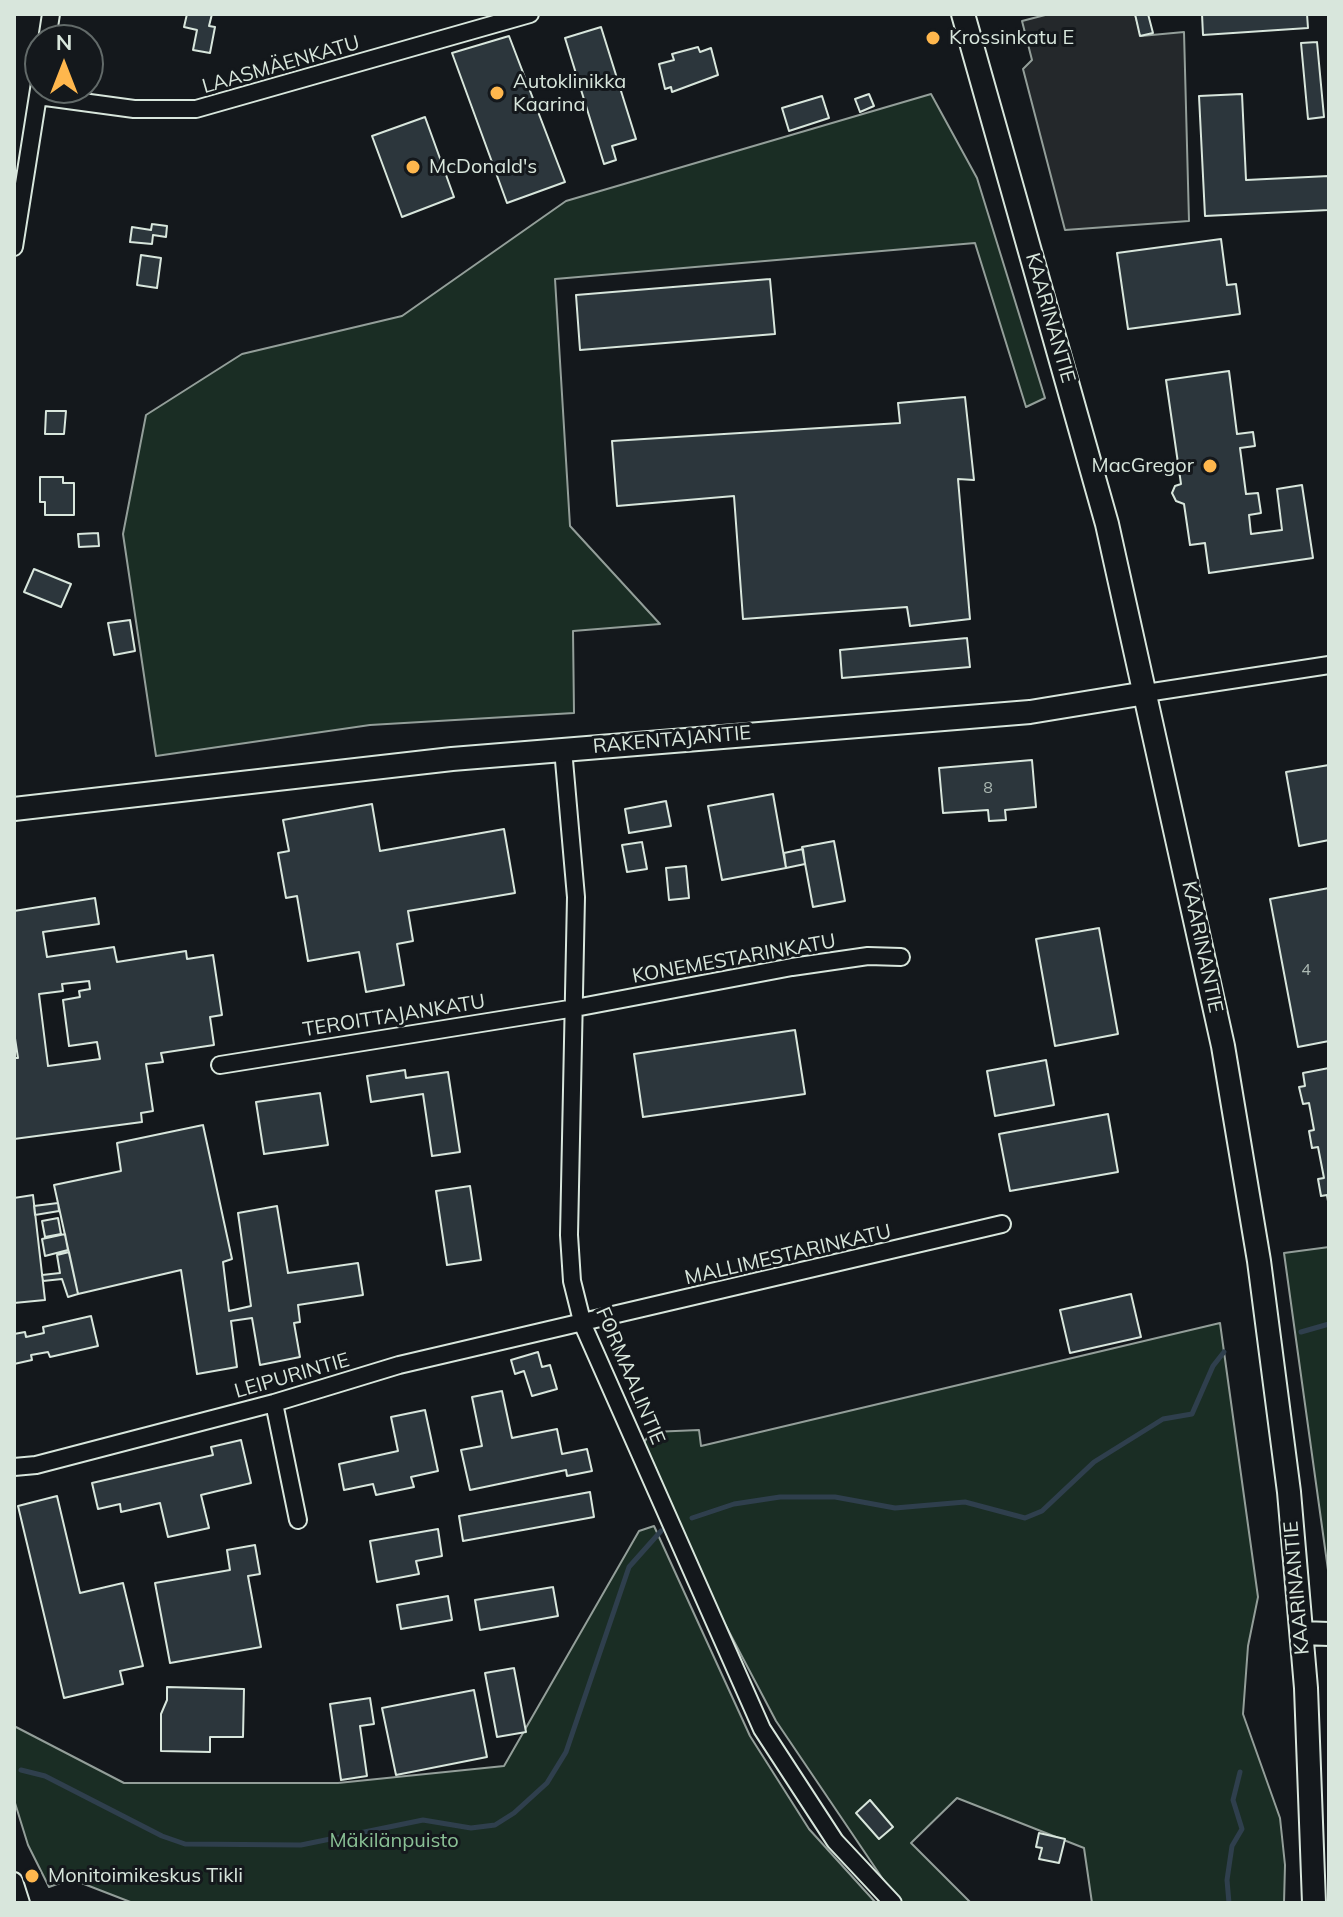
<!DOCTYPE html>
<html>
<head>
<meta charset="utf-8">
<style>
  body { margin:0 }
  #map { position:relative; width:1343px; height:1917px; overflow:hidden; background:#14181c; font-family:Mulish,sans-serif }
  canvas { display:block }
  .frame { position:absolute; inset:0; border:16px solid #d8e6dc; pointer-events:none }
  .north { position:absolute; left:24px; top:24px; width:80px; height:80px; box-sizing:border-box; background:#14181c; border:2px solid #626a69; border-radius:50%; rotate:0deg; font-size:22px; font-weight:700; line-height:32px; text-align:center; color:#d8e6dc }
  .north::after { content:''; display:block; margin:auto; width:28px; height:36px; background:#ffb74d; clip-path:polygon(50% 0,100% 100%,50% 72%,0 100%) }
</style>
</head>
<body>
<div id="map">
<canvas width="1343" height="1917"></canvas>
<div class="frame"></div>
<div class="north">N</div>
</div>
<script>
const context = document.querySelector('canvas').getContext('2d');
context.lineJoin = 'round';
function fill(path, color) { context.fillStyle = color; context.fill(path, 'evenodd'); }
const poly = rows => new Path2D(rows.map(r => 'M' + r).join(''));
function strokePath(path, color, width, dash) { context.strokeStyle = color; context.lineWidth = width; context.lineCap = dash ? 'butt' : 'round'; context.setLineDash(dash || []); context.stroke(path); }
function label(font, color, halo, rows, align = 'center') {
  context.font = font + ' Mulish,sans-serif'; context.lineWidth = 6; context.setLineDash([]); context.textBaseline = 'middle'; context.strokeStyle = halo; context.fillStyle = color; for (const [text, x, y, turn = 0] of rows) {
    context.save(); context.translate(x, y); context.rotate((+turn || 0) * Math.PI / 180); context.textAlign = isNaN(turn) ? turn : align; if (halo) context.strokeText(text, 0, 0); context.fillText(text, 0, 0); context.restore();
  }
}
const green = poly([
  [931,94,977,178,1045,398,1026,407,975,243,555,279,570,526,660,624,573,631,574,713,370,725,156,756,123,534,146,415,242,354,402,316,566,201,931,94],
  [1329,1247,1329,1577,1284,1253,1329,1247],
  [1220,1323,1258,1597,1248,1646,1243,1714,1280,1818,1285,1865,1284,1903,1092,1903,1084,1848,957,1798,911,1843,971,1903,899,1903,776,1721,668,1516,639,1448,652,1432,699,1430,701,1446,1220,1323],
  [654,1526,750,1736,809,1829,876,1903,133,1903,71,1879,49,1887,28,1845,15,1803,14,1726,124,1783,338,1783,504,1766,639,1531,654,1526]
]);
fill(green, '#1a2d24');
strokePath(green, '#939e99', 2);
const parking = poly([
  [1049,14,1135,14,1141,36,1184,32,1189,221,1065,230,1023,69,1032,60,1022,21,1049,14]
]);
fill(parking, '#24282b');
strokePath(parking, '#939e99', 2);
strokePath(poly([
  [1301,1332,1329,1324],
  [692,1518,734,1504,780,1497,835,1497,895,1508,965,1502,1025,1518,1042,1511,1094,1462,1163,1419,1192,1414,1213,1366,1224,1352],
  [21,1770,45,1776,162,1836,185,1844,301,1845,423,1820,471,1828,495,1825,514,1813,547,1783,566,1752,629,1567,661,1531],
  [1229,1903,1227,1880,1232,1846,1242,1829,1233,1800,1240,1772]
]), '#2f3f4d', 5);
const building = poly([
  [187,14,212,14,209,26,215,27,210,53,193,50,197,30,184,27,187,14],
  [1135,14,1148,14,1153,33,1140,36,1135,14],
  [1202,14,1307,14,1308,28,1203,35,1202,14],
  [601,27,636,139,612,146,616,160,604,164,565,38,601,27],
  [509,36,565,182,507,203,452,53,509,36],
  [1317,42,1324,117,1308,119,1301,43,1317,42],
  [698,47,700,52,711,48,718,75,672,92,671,87,665,89,659,64,674,60,672,54,698,47],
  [869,94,874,106,860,112,855,99,869,94],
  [1242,94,1246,180,1329,176,1329,210,1205,216,1199,96,1242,94],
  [822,96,829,118,789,131,782,108,822,96],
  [425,117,454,197,402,217,372,136,425,117],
  [152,224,167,226,166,237,153,235,152,244,130,242,132,227,151,230,152,224],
  [1221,239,1227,285,1236,284,1240,314,1128,329,1117,253,1221,239],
  [141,255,161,258,157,288,137,285,141,255],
  [770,279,775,334,580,350,576,295,770,279],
  [1229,371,1237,434,1253,432,1255,446,1240,448,1246,494,1258,493,1261,513,1249,515,1251,534,1282,530,1277,489,1302,485,1313,558,1209,573,1205,543,1190,545,1184,504,1176,501,1172,493,1175,486,1181,484,1166,380,1229,371],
  [965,397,974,480,958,479,970,619,910,626,907,607,743,619,734,496,617,506,612,441,900,423,898,403,965,397],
  [46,411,66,411,64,434,45,434,46,411],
  [40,477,63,477,63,483,74,483,74,515,45,515,45,502,40,502,40,477],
  [98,533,99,546,79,547,78,534,98,533],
  [34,569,71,584,61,607,24,592,34,569],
  [130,620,135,651,114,655,108,623,130,620],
  [967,638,970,667,842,678,840,650,967,638],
  [1032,760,1036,807,1005,810,1006,820,989,821,988,810,943,813,939,768,1032,760],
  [1329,765,1329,840,1299,846,1286,772,1329,765],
  [773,794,786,868,722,880,708,806,773,794],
  [666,801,671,826,629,833,625,809,666,801],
  [372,804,380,851,504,829,515,893,408,911,413,941,397,944,404,985,366,992,359,952,308,961,297,896,286,898,278,853,289,851,283,820,372,804],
  [834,841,845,901,813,907,802,847,834,841],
  [642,842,647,869,627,872,622,845,642,842],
  [803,849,805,864,786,868,784,853,803,849],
  [686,866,689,898,669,900,666,868,686,866],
  [1329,888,1329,1041,1298,1047,1270,899,1329,888],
  [95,898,99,924,43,932,47,957,114,947,117,962,186,951,187,959,213,955,222,1015,210,1017,214,1045,161,1053,163,1062,146,1064,153,1111,141,1113,142,1122,14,1139,14,1058,18,1058,14,1032,14,911,95,898],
  [89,981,90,989,79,991,80,997,63,1000,69,1046,97,1042,100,1059,48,1066,39,994,63,991,62,984,89,981],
  [1099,928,1118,1034,1055,1046,1036,939,1099,928],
  [795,1030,805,1094,643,1117,634,1054,795,1030],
  [1046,1060,1054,1105,995,1116,987,1071,1046,1060],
  [1329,1068,1329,1207,1327,1195,1321,1196,1318,1179,1324,1178,1318,1147,1312,1148,1309,1131,1314,1130,1309,1103,1303,1104,1299,1087,1305,1086,1303,1073,1329,1068],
  [405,1070,406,1078,448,1072,460,1152,432,1156,423,1094,371,1102,367,1076,405,1070],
  [320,1093,328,1145,264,1154,256,1102,320,1093],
  [1108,1114,1118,1172,1010,1191,999,1134,1108,1114],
  [203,1125,232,1259,223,1262,229,1311,251,1306,238,1213,277,1206,288,1273,358,1263,363,1295,298,1305,300,1322,294,1323,300,1357,260,1365,252,1318,231,1321,237,1367,197,1374,181,1270,78,1294,54,1185,121,1171,117,1143,203,1125],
  [470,1186,481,1260,447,1265,436,1191,470,1186],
  [33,1195,45,1300,14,1303,14,1198,33,1195],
  [58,1203,59,1211,35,1215,34,1206,58,1203],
  [58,1218,61,1234,45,1237,42,1221,58,1218],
  [65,1234,68,1250,45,1256,42,1239,65,1234],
  [69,1252,78,1294,68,1297,62,1279,43,1281,42,1275,60,1273,57,1255,69,1252],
  [1131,1294,1141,1337,1070,1353,1060,1310,1131,1294],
  [91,1316,98,1346,50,1357,48,1352,31,1355,32,1360,14,1364,14,1334,25,1332,26,1337,44,1333,43,1327,91,1316],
  [538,1352,542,1367,550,1365,557,1389,532,1396,524,1371,515,1374,511,1360,538,1352],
  [502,1391,512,1438,557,1429,562,1454,587,1449,592,1471,567,1476,566,1470,470,1490,461,1450,482,1446,472,1397,502,1391],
  [425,1410,438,1471,411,1477,414,1487,376,1495,373,1484,344,1490,339,1464,398,1451,391,1417,425,1410],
  [241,1440,251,1483,201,1495,209,1528,168,1537,160,1503,121,1512,120,1504,98,1509,92,1483,213,1455,211,1447,241,1440],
  [590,1492,594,1517,463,1541,459,1516,590,1492],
  [57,1496,80,1593,123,1583,143,1666,120,1671,123,1684,64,1698,18,1506,57,1496],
  [438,1529,442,1556,416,1561,419,1574,377,1582,370,1541,438,1529],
  [255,1545,260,1574,248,1576,261,1647,170,1663,155,1583,230,1570,227,1550,255,1545],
  [553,1587,558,1616,480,1630,475,1600,553,1587],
  [448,1596,452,1620,401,1629,397,1605,448,1596],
  [514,1668,526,1732,497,1737,485,1673,514,1668],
  [167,1687,244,1689,243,1737,210,1737,210,1752,161,1751,161,1714,167,1700,167,1687],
  [474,1690,487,1757,396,1775,382,1708,474,1690],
  [370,1698,374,1724,360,1726,367,1776,341,1780,330,1704,370,1698],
  [870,1800,893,1827,879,1839,856,1813,870,1800],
  [1039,1833,1065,1839,1059,1863,1039,1859,1042,1848,1036,1847,1039,1833]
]);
fill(building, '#2c363c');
strokePath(building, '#d8e6dc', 2);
const street = poly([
  [47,40,51,14],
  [38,96,134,109,196,109,530,14],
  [14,247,40,83],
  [1146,693,1329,665],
  [563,749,576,897,569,1235,572,1281,583,1325,762,1729,835,1841,893,1903],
  [220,1065,575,1008,792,967,868,956,901,957],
  [274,1403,298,1520],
  [14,1467,36,1465,274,1403,399,1365,1002,1224],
  [14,1881,21,1903]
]);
const secondary = poly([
  [963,14,1107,524,1223,1046,1259,1261,1289,1492,1306,1688,1314,1903],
  [14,809,452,759,1030,712,1146,693],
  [1302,1633,1329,1634]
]);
strokePath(street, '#d8e6dc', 20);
strokePath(secondary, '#d8e6dc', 26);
strokePath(street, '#14181c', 16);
strokePath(secondary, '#14181c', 22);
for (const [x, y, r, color] of [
  [933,38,8,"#ffb74d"],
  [497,93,8,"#ffb74d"],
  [413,167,8,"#ffb74d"],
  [1210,466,8,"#ffb74d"],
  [32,1876,8,"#ffb74d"]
]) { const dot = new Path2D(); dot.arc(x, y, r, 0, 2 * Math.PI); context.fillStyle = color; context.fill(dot); strokePath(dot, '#14181c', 3); }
label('16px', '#adbab4', null, [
  ["8",988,788],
  ["4",1306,970]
]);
label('20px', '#d8e6dc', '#14181c', [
  ["Krossinkatu E",949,38],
  ["Autoklinikka",513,82],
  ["Kaarina",513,105],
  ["McDonald's",429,167],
  ["MacGregor",1194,466,"right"],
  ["Monitoimikeskus Tikli",48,1876]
], 'left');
label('20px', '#d8e6dc', '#14181c', [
  ["LAASMÄENKATU",281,65,-16],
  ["KAARINANTIE",1050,318,74],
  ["RAKENTAJANTIE",672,740,-5],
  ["KAARINANTIE",1202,947,78],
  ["KONEMESTARINKATU",734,959,-10],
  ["TEROITTAJANKATU",394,1016,-9],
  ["MALLIMESTARINKATU",788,1255,-13],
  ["LEIPURINTIE",292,1376,-16],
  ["FORMAALINTIE",630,1376,67],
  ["KAARINANTIE",1297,1588,-95]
]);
label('20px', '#8ac095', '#14181c', [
  ["Mäkilänpuisto",394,1841]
]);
</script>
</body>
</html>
